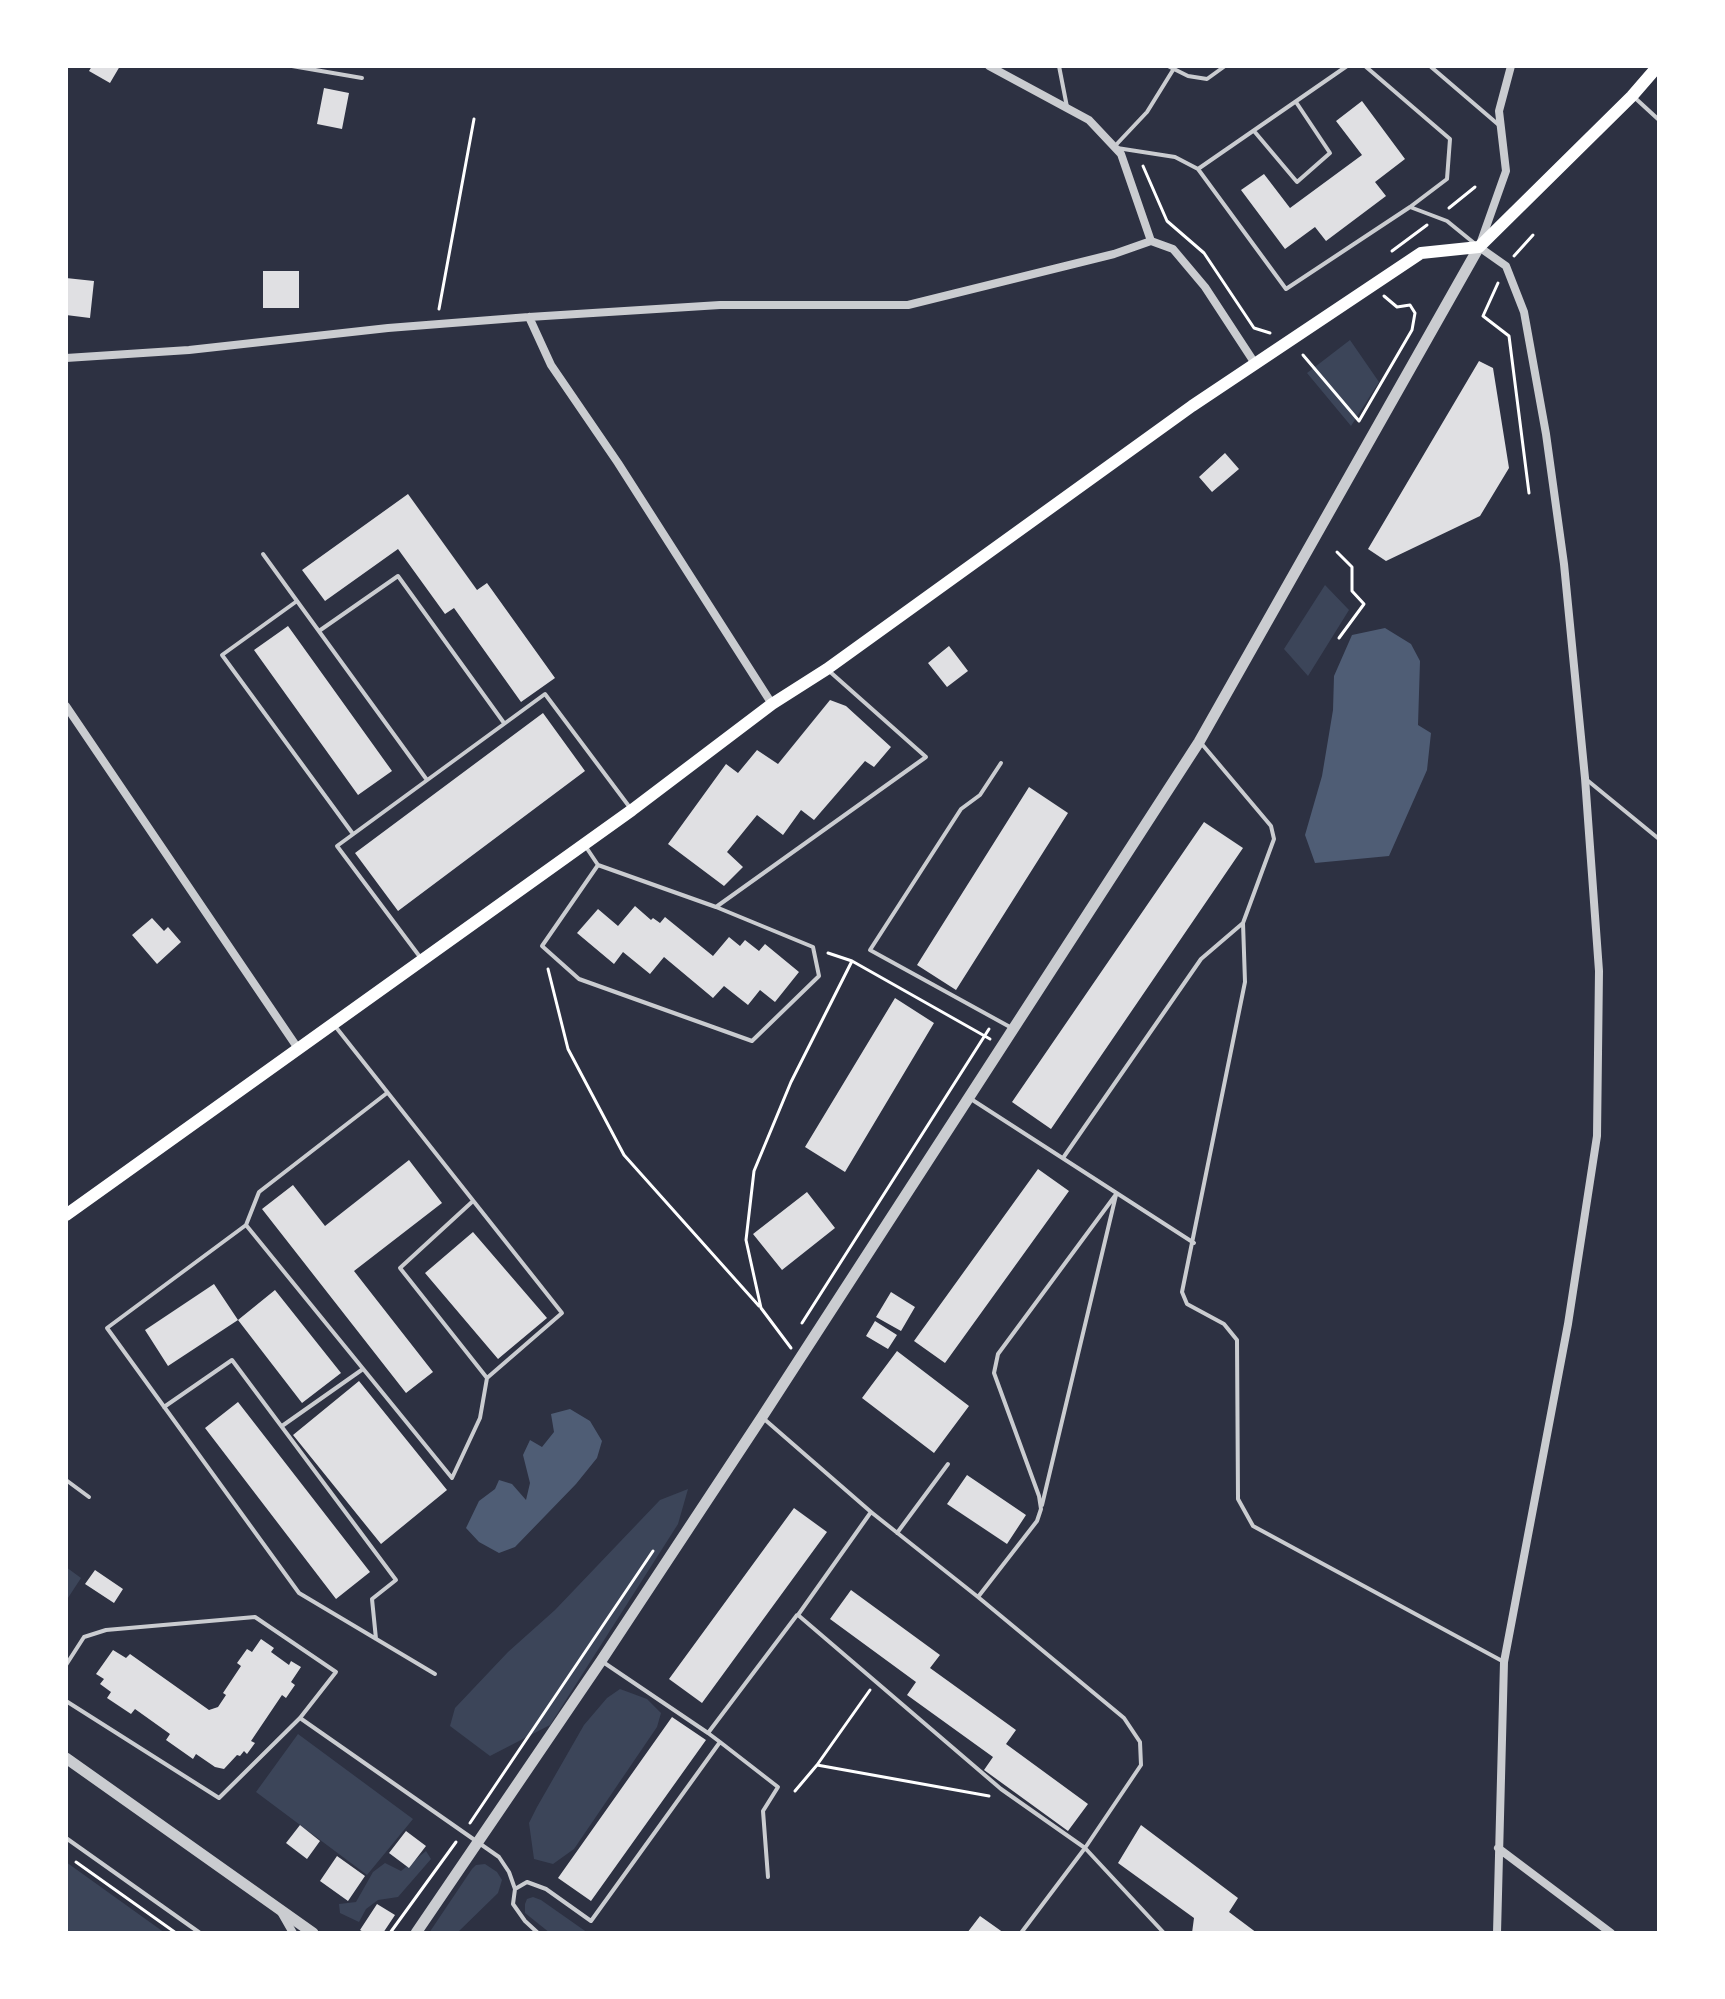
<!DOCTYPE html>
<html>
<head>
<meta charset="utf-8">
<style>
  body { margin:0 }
  #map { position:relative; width:1725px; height:1999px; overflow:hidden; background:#2d3142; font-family:"Fira Sans Condensed",sans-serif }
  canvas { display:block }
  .frame { position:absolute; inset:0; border:68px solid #fff; pointer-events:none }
</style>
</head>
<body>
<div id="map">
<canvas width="1725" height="1999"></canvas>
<div class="frame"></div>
</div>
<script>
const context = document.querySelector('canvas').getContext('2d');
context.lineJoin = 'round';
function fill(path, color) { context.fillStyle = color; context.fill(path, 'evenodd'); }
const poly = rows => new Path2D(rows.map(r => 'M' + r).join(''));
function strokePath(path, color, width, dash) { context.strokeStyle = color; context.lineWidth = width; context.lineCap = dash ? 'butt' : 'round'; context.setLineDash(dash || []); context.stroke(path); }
fill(poly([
  [1350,340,1379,382,1351,426,1307,373],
  [1325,585,1349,610,1308,676,1284,649],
  [688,1489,678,1524,550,1725,490,1756,450,1726,455,1708,508,1652,555,1610,660,1500],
  [66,1567,81,1578,66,1601],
  [620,1689,647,1699,661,1713,657,1727,574,1849,553,1864,534,1859,529,1823,537,1807,584,1725,607,1698],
  [298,1734,413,1819,367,1875,256,1792],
  [426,1851,431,1859,398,1897,378,1900,366,1909,359,1922,340,1913,339,1904,356,1902,373,1872,385,1863,401,1871],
  [66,1862,165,1933,66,1933],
  [485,1864,497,1872,502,1880,498,1893,457,1933,429,1933,472,1869,476,1865],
  [533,1897,541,1900,588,1933,550,1933,525,1913,525,1904,527,1899]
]), '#3c4559');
fill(poly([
  [1385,628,1411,644,1420,661,1418,725,1431,733,1427,770,1389,856,1315,863,1305,835,1322,776,1333,710,1334,676,1352,635],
  [570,1409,590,1421,602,1441,597,1458,576,1484,515,1547,499,1553,479,1542,466,1528,479,1501,495,1489,499,1480,512,1484,526,1500,530,1483,523,1455,530,1440,542,1447,554,1432,551,1414]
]), '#4f5d75');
fill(poly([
  [92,66,120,66,110,83,89,71],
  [324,88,349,93,342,129,317,124],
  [1362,101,1405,159,1375,182,1386,196,1326,241,1315,227,1285,249,1241,190,1264,174,1290,208,1362,155,1336,121],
  [263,271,299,271,299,308,263,308],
  [66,278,94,281,90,318,66,315],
  [1479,361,1493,368,1509,468,1480,516,1386,561,1368,549],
  [1225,453,1239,469,1212,492,1199,477],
  [408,494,477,590,487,583,555,678,521,702,454,608,445,614,398,549,325,601,302,570],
  [288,626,392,771,358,795,254,650],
  [949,646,968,671,947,687,928,663],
  [830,700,846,706,891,747,874,767,865,761,814,820,801,810,783,835,757,815,727,852,743,867,724,886,668,844,726,764,738,773,757,750,778,764],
  [543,713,585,771,398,911,355,853],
  [1029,787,1068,813,956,990,917,965],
  [1204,822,1243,848,1051,1129,1012,1102],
  [635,906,651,920,653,918,660,923,665,917,713,956,729,937,740,946,745,940,759,951,765,944,799,972,775,1002,760,990,748,1005,724,986,713,998,664,957,650,974,623,952,614,964,577,933,598,909,618,926],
  [152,918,164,931,168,927,181,942,157,964,132,935],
  [895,998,934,1023,845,1172,805,1147],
  [409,1160,442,1203,354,1271,433,1372,406,1393,262,1209,293,1185,325,1226],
  [1038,1169,1069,1191,945,1363,914,1341],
  [807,1192,835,1228,782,1270,753,1234],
  [473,1232,547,1318,498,1359,425,1273],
  [214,1284,238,1320,168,1366,145,1330],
  [275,1290,341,1373,302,1403,238,1320],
  [891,1292,915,1307,901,1331,876,1317],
  [875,1321,897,1335,888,1349,866,1336],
  [897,1351,969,1406,934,1453,862,1398],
  [359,1381,447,1490,381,1544,293,1435],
  [238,1402,370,1572,336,1599,205,1428],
  [967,1475,1026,1515,1007,1544,947,1504],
  [794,1508,827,1532,702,1703,669,1679],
  [95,1570,123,1589,114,1603,85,1584],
  [851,1590,940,1655,930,1668,1016,1730,1006,1744,1088,1804,1068,1831,984,1770,993,1757,907,1695,916,1682,830,1619],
  [261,1639,274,1648,271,1652,289,1665,291,1661,301,1667,291,1682,295,1685,286,1698,282,1695,251,1741,255,1743,247,1754,244,1751,240,1756,237,1755,224,1769,215,1767,196,1754,193,1759,166,1740,170,1734,135,1709,131,1714,107,1698,111,1692,100,1684,104,1679,96,1674,113,1650,126,1658,130,1654,209,1710,218,1707,226,1695,223,1693,241,1666,237,1663,247,1649,252,1652],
  [672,1717,706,1740,591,1901,558,1878],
  [300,1825,320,1841,307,1859,286,1843],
  [1141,1825,1238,1898,1229,1912,1257,1933,1192,1933,1194,1918,1118,1863],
  [406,1831,426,1846,409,1868,389,1853],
  [337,1856,365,1876,348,1901,320,1881],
  [377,1904,395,1915,383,1933,365,1933,360,1930],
  [980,1916,1004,1933,967,1933]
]), '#e0e0e3');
strokePath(poly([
  [1143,166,1167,221,1204,253,1254,328,1270,333],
  [1449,208,1475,187],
  [1392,251,1427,225],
  [1514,256,1533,235],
  [1498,283,1483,316,1509,336,1529,493],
  [439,309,474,119],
  [1303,355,1359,421,1412,330,1415,313,1410,305,1397,307,1384,296],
  [1337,552,1352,567,1352,591,1364,604,1339,638],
  [828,953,852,961,990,1039],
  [548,969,568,1049,624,1155,759,1306],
  [802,1323,989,1029],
  [791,1348,761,1308,746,1240,754,1171,791,1082,852,961],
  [817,1765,870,1690],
  [795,1791,817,1765,989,1796],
  [470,1823,653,1551],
  [76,1862,176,1933],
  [390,1933,456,1842]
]), '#fff', 3);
strokePath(poly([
  [292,66,362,78],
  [1059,66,1067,107],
  [1168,66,1188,76,1207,79,1225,66],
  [1365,66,1450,139,1447,179,1410,207],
  [1430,66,1500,126],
  [1634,97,1659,120],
  [1254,131,1297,182,1330,153,1296,102],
  [1114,147,1147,112,1173,70],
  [1117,148,1175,157,1198,169,1286,289,1410,207,1447,221,1474,243],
  [1198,169,1347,66],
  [263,554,297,601],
  [319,631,398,576,504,723],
  [1001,763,980,795,961,809,870,950,1010,1027],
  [1587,780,1659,839],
  [353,834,222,655,297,601,427,780],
  [586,847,598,865,716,907,926,757,828,670],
  [598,865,542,946,579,979,752,1041,819,976,813,947,716,907],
  [1243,923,1245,982,1182,1292,1187,1304,1224,1324,1237,1340,1238,1499,1253,1526,1504,1662],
  [420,957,337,846,545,694,631,809],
  [387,1093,259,1192,246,1225,107,1328,299,1593,435,1674],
  [971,1099,1194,1243],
  [1063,1158,1201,959,1243,923,1274,839,1271,826,1201,743],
  [473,1201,400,1268,487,1378],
  [246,1225,452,1478,480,1418,487,1378,562,1313,335,1026],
  [164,1407,232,1360,396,1580,372,1599,376,1639],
  [763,1418,871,1512,978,1597,1037,1521,1041,1509,1039,1496,994,1373,998,1354,1117,1193],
  [282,1426,363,1369],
  [66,1480,89,1497],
  [1042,1505,1116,1195],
  [871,1512,798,1615,1001,1789,1085,1848,1141,1765,1140,1742,1124,1718,978,1597],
  [897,1533,948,1464],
  [603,1662,708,1733,797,1615],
  [66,1665,84,1637,106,1630,255,1617,336,1672,300,1718,219,1798,66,1701],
  [300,1718,499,1857,509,1872,515,1889,513,1904,525,1921,538,1933],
  [720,1742,778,1787,763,1811,768,1877],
  [66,1838,200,1933],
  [515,1889,527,1882,546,1889,591,1921,720,1742,708,1733],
  [1021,1933,1085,1848,1164,1933]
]), '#caccd0', 4);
strokePath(poly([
  [989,66,1089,120,1121,154,1151,241],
  [529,317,551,365,618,463,772,704],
  [66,358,189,350,388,328,529,317,720,305,908,305,1114,254,1151,241,1173,249,1205,287,1256,365],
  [66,706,299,1050],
  [1498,1848,1611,1933],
  [281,1912,293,1933],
  [1497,1933,1504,1662,1568,1324,1597,1136,1599,971,1585,778,1564,564,1546,434,1524,312,1506,266,1479,247,1506,171,1499,111,1511,66]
]), '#caccd0', 8);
strokePath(poly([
  [66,1758,313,1933],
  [416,1933,601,1661,762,1417,1199,742,1479,247]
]), '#caccd0', 11);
strokePath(poly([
  [66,1215,632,810,772,704,827,669,1192,406,1421,253,1479,247,1632,96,1658,66]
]), '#fff', 12);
</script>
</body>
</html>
